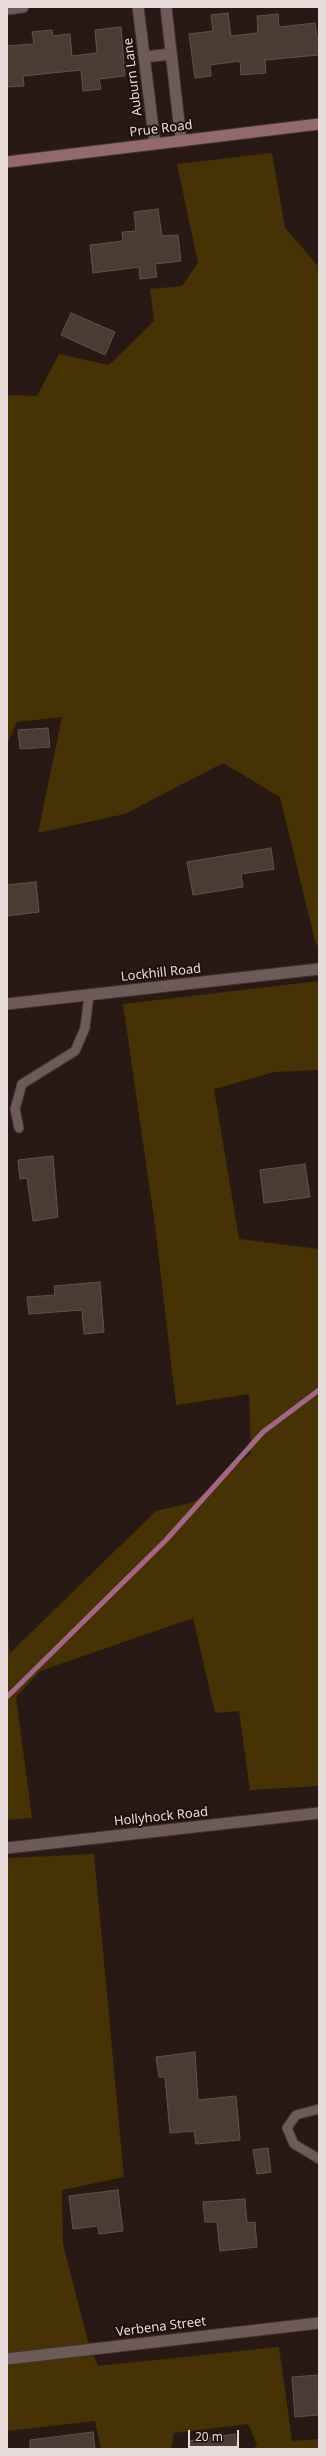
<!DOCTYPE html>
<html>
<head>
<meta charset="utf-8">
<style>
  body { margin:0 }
  #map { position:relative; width:326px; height:2456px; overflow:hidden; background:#291915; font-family:"Noto Sans",sans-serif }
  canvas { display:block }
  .frame { position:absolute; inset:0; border:8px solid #e6dbd8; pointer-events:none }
  .scale { position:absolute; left:188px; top:2430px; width:51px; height:18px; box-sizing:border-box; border:2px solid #e6dbd8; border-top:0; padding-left:5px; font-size:12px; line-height:14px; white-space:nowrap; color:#e6dbd8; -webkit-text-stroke:3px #1f100c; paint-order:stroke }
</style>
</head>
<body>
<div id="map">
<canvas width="326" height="2456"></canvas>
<div class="frame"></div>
<div class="scale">20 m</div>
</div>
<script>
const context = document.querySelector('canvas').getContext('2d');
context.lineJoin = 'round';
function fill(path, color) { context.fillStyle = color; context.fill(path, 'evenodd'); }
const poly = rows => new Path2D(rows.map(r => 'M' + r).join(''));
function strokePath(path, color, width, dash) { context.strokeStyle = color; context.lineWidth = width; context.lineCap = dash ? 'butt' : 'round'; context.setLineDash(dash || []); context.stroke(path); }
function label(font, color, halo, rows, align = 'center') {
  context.font = font + ' "Noto Sans",sans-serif'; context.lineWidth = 4; context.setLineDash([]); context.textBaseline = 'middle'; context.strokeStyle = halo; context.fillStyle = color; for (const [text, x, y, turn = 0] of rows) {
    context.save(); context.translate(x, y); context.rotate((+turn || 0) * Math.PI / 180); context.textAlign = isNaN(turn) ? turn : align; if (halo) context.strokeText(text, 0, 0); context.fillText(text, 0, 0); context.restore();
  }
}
fill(poly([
  [272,153,285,228,319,267,319,945,316,945,280,797,223,763,125,814,38,833,62,717,17,722,7,744,7,395,37,396,59,354,109,365,154,321,150,289,182,286,198,263,177,164],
  [319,981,319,1070,275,1072,214,1089,239,1239,319,1249,319,1786,250,1790,239,1711,215,1713,193,1618,40,1671,16,1697,32,1818,7,1820,7,1623,10,1653,156,1511,194,1502,251,1453,249,1394,176,1405,155,1225,123,1004],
  [94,1854,124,2177,62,2190,63,2244,87,2338,98,2366,279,2347,292,2441,319,2439,319,2449,254,2449,257,2444,248,2424,174,2433,171,2449,101,2449,95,2421,7,2431,7,1858]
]), '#473205');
strokePath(poly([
  [7,1697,166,1540,263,1432,319,1390]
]), '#a16785', 5);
const building = poly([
  [228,13,231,36,258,33,257,16,278,14,279,27,315,23,317,37,319,37,319,55,265,60,266,73,241,75,240,61,210,65,211,76,195,78,189,34,213,31,211,15,228,13],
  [121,27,125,76,99,79,101,89,83,91,81,70,23,76,24,86,7,87,7,46,34,44,32,32,52,30,53,36,70,34,72,56,97,53,95,30,121,27],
  [158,209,162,236,178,235,181,261,155,264,157,277,140,279,139,267,93,273,90,245,123,241,122,232,136,231,134,212,158,209],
  [71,313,115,332,105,355,61,335,71,313],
  [48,728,50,747,20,749,18,730,48,728],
  [271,848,274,869,241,874,243,887,193,895,187,862,271,848],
  [36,882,39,912,7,916,7,885,36,882],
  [53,1156,58,1217,33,1221,27,1178,20,1179,18,1160,53,1156],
  [305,1164,310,1197,264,1203,260,1170,305,1164],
  [100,1282,104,1332,84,1334,82,1310,29,1314,27,1297,55,1295,54,1286,100,1282],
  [195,2052,198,2100,236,2096,240,2140,196,2144,194,2131,170,2133,165,2077,159,2077,156,2057,195,2052],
  [268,2148,271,2172,257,2174,253,2150,268,2148],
  [118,2190,123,2231,99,2234,98,2226,73,2229,69,2196,118,2190],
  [245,2199,247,2223,255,2222,257,2247,220,2251,217,2222,205,2222,203,2202,245,2199],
  [319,2375,318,2415,295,2417,292,2377,319,2375],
  [93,2432,95,2449,30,2449,30,2440,93,2432],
  [235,2434,237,2449,190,2449,190,2441,235,2434]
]);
fill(building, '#4a3c32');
strokePath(building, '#625349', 1);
const service = poly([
  [19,1128,15,1109,22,1084,75,1051,85,1028,89,995],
  [319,2109,296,2115,287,2128,294,2144,319,2159]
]);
const minor = poly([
  [138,7,155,144],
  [166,7,181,141],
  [7,9,23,7],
  [145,57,171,54],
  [7,1004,319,969],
  [7,1848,319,1813],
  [7,2359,319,2323]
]);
const secondary = poly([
  [7,162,319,124]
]);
strokePath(service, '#403432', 11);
strokePath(minor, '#403432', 13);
strokePath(secondary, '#403432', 13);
strokePath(service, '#6e5b57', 9);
strokePath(minor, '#6e5b57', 11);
strokePath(secondary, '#936a6a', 11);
label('13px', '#e6dbd8', '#1f100c', [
  ["Auburn Lane",133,77,-97],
  ["Prue Road",161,129,-7],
  ["Lockhill Road",161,973,-6],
  ["Hollyhock Road",161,1817,-6],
  ["Verbena Street",161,2327,-7]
]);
</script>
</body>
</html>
